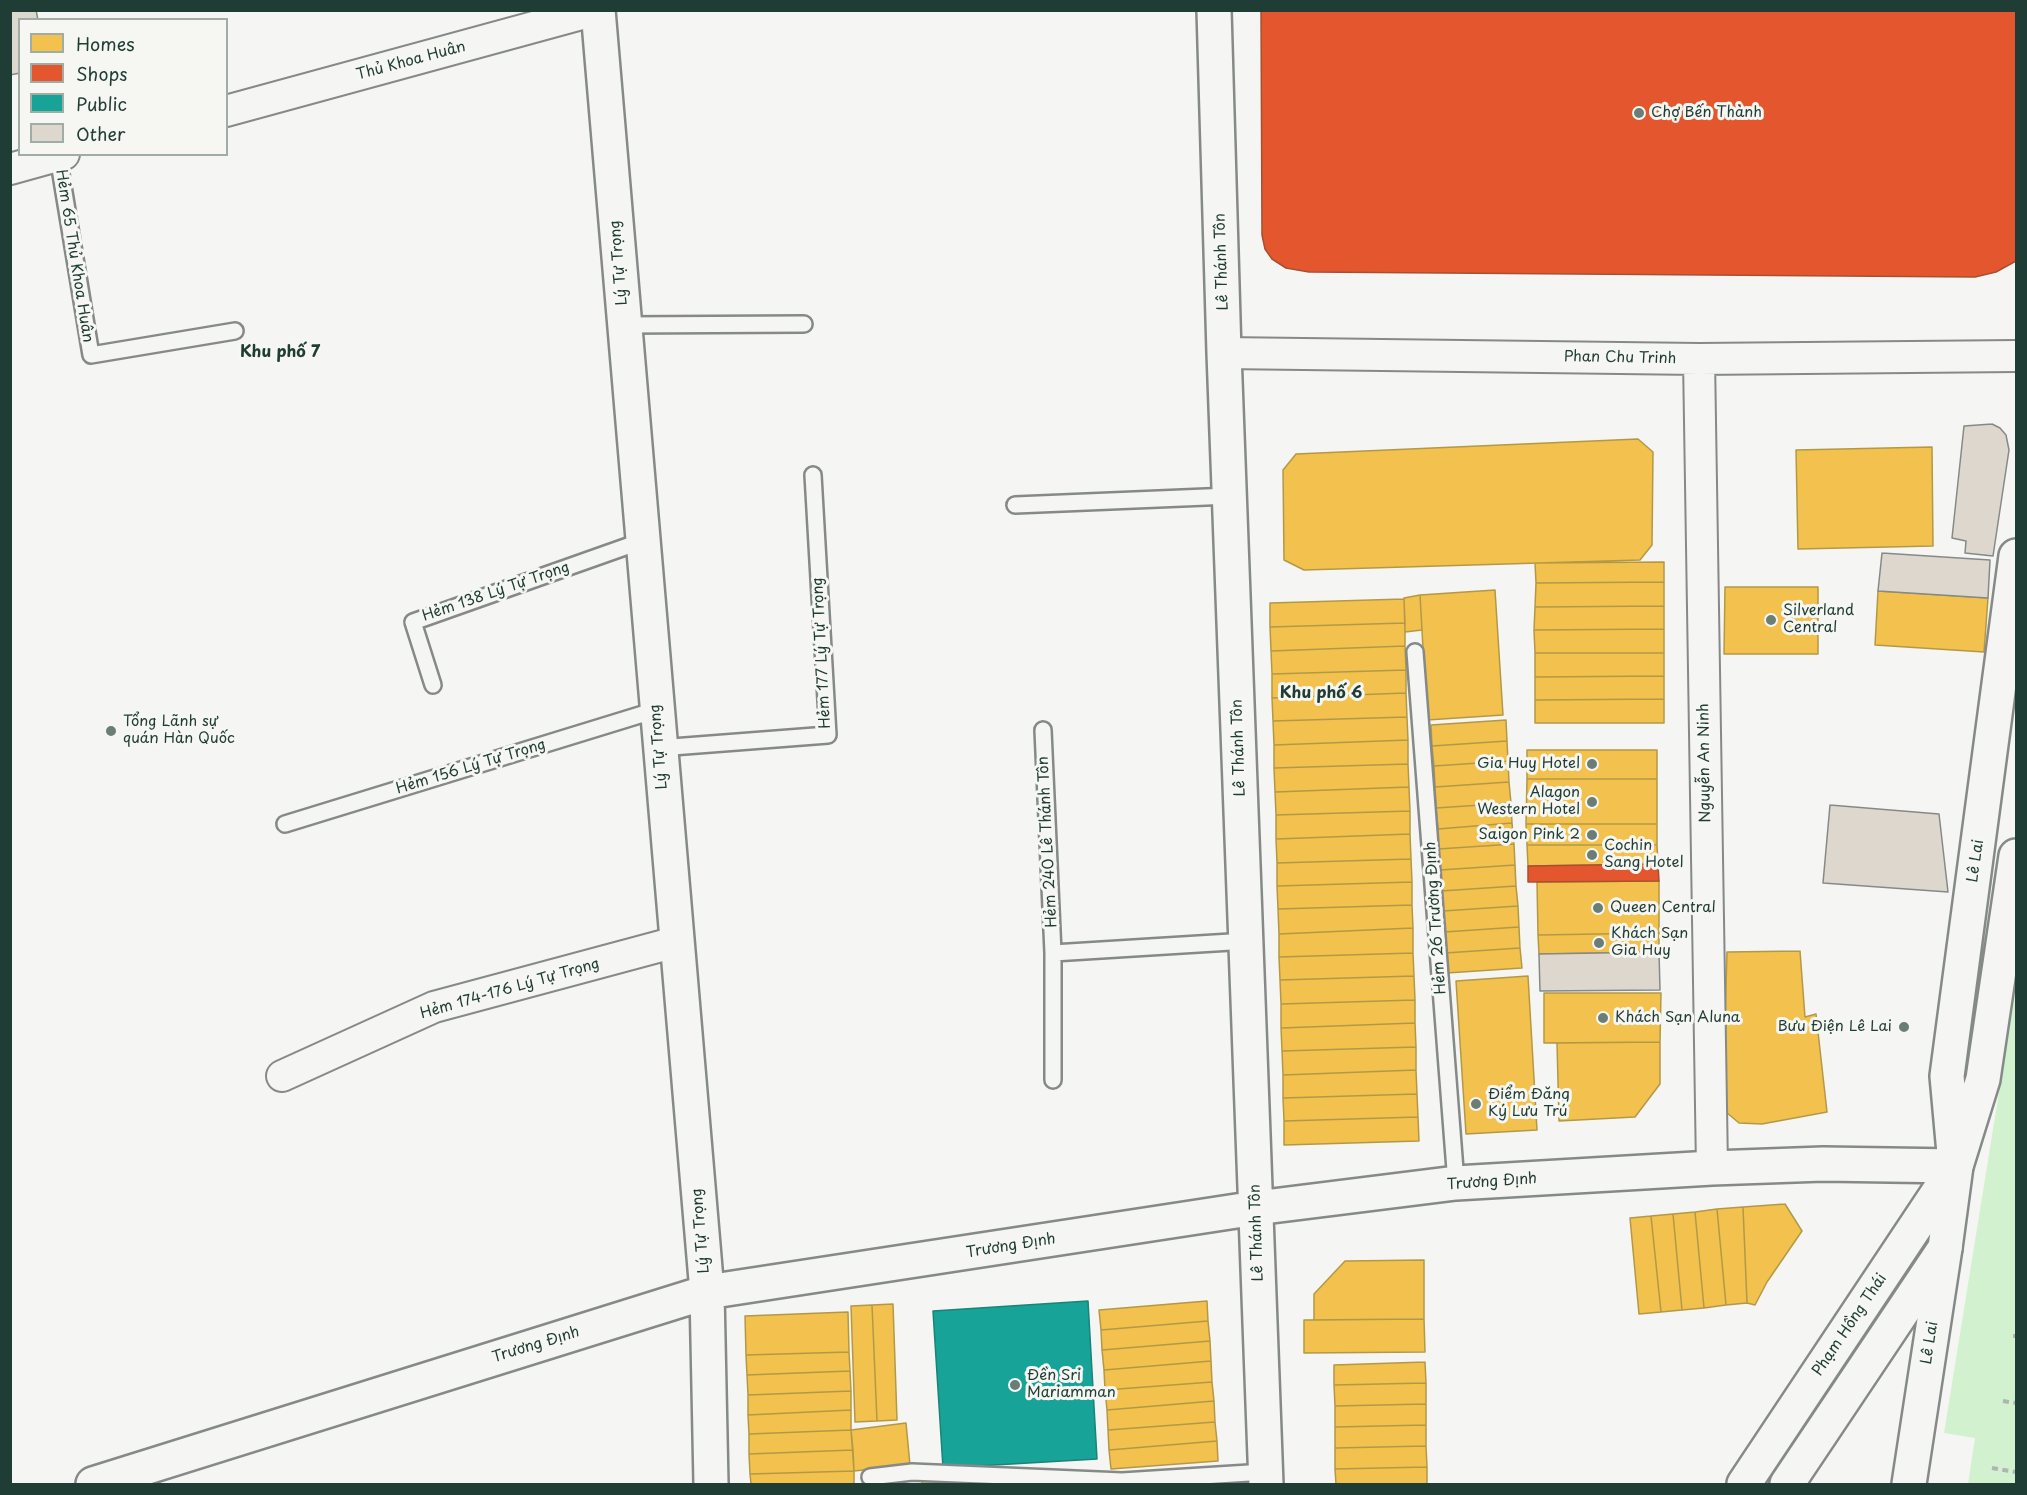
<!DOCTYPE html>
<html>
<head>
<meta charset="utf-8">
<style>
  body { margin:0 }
  #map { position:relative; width:2027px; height:1495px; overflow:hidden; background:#f5f5f3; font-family:"Playpen Sans",sans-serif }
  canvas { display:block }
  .frame { position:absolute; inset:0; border:12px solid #1f3d34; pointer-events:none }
  .legend { position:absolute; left:18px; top:18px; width:210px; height:138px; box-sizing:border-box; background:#f6f6f2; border:2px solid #a0aca6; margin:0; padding:8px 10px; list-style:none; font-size:18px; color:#1f3d34 }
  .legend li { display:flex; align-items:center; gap:12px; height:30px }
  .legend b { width:30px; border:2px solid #a0aca6 }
</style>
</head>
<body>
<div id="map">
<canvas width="2027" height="1495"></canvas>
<div class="frame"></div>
<ul class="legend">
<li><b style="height:16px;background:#f2c14e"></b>Homes</li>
<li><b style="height:16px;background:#e4572e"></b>Shops</li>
<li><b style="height:16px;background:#17a398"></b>Public</li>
<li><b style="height:16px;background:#ded7ce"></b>Other</li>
</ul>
</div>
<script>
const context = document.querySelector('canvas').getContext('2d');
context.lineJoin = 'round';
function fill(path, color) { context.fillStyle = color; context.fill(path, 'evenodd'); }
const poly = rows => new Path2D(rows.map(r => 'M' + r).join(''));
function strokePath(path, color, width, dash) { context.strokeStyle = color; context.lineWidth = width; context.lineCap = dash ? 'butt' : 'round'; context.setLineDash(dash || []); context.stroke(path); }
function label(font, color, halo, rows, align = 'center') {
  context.font = font + ' "Playpen Sans",sans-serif'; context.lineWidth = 6; context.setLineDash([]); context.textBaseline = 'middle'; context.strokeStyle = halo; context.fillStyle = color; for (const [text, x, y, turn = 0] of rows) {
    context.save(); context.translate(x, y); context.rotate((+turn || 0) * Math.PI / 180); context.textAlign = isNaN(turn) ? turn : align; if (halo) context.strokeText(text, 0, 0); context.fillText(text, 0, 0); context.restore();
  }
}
fill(poly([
  [2016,987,2016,1484,1968,1484,1975,1438,1944,1433]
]), '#d2f1cf');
const homes = poly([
  [1638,439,1653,452,1652,545,1640,560,1304,570,1284,560,1283,470,1296,454,1638,439],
  [1932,447,1933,546,1798,549,1796,450,1932,447],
  [1664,562,1664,582,1536,583,1535,563,1664,562],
  [1664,582,1664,606,1535,607,1536,583,1664,582],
  [1725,587,1818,587,1818,654,1724,654,1725,587],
  [1495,590,1503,715,1427,720,1420,595,1495,590],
  [1878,591,1988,598,1984,652,1875,645,1878,591],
  [1420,595,1422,630,1405,632,1404,598,1420,595],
  [1404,599,1405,623,1270,627,1270,603,1404,599],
  [1664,606,1664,629,1534,630,1535,607,1664,606],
  [1405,623,1405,646,1271,651,1270,627,1405,623],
  [1664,629,1664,653,1535,653,1534,630,1664,629],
  [1405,646,1406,670,1272,674,1271,651,1405,646],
  [1535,653,1664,653,1664,676,1535,677,1535,653],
  [1406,670,1406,693,1272,698,1272,674,1406,670],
  [1664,676,1664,699,1535,700,1535,677,1664,676],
  [1406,693,1407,717,1273,721,1272,698,1406,693],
  [1664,699,1664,723,1535,723,1535,700,1664,699],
  [1407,717,1408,740,1274,745,1273,721,1407,717],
  [1506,720,1507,741,1432,746,1431,725,1506,720],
  [1408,740,1408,764,1274,768,1274,745,1408,740],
  [1507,741,1508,761,1434,766,1432,746,1507,741],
  [1527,750,1657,750,1657,779,1527,779,1527,750],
  [1508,761,1509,782,1435,787,1434,766,1508,761],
  [1408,764,1409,787,1275,792,1274,768,1408,764],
  [1527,779,1657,779,1657,824,1526,824,1527,779],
  [1509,782,1511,803,1436,808,1435,787,1509,782],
  [1409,787,1410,811,1276,815,1275,792,1409,787],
  [1511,803,1512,823,1438,829,1436,808,1511,803],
  [1410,811,1410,834,1276,839,1276,815,1410,811],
  [1512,823,1514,844,1438,849,1438,829,1512,823],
  [1526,824,1657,824,1657,845,1527,845,1526,824],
  [1410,834,1411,859,1277,863,1276,839,1410,834],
  [1514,844,1515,865,1440,870,1438,849,1514,844],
  [1527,845,1657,845,1658,864,1528,866,1527,845],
  [1411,859,1412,882,1277,886,1277,863,1411,859],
  [1515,865,1516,886,1441,891,1440,870,1515,865],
  [1659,881,1659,933,1538,935,1537,882,1659,881],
  [1412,882,1412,905,1278,909,1277,886,1412,882],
  [1516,886,1518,906,1443,911,1441,891,1516,886],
  [1412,905,1413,928,1279,934,1278,909,1412,905],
  [1518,906,1519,927,1444,932,1443,911,1518,906],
  [1519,927,1520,948,1445,953,1444,932,1519,927],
  [1413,928,1413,953,1279,957,1279,934,1413,928],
  [1659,933,1659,952,1539,954,1538,935,1659,933],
  [1520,948,1522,968,1447,973,1445,953,1520,948],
  [1800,951,1805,1017,1816,1014,1827,1112,1762,1124,1739,1123,1726,1112,1725,1019,1727,952,1800,951],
  [1413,953,1414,976,1280,980,1279,957,1413,953],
  [1414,976,1415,1000,1281,1004,1280,980,1414,976],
  [1528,976,1537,1130,1466,1134,1456,981,1528,976],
  [1544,993,1661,993,1660,1042,1544,1043,1544,993],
  [1415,1000,1415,1023,1281,1028,1281,1004,1415,1000],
  [1415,1023,1416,1047,1282,1051,1281,1028,1415,1023],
  [1660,1042,1660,1084,1635,1117,1559,1121,1557,1043,1660,1042],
  [1416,1047,1416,1070,1283,1075,1282,1051,1416,1047],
  [1416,1070,1417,1094,1283,1098,1283,1075,1416,1070],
  [1417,1094,1418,1117,1284,1121,1283,1098,1417,1094],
  [1418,1117,1419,1141,1284,1145,1284,1121,1418,1117],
  [1785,1204,1802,1231,1767,1282,1755,1305,1747,1303,1743,1207,1785,1204],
  [1743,1207,1747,1303,1726,1305,1717,1209,1743,1207],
  [1717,1209,1726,1305,1704,1308,1695,1212,1717,1209],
  [1695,1212,1704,1308,1682,1310,1673,1214,1695,1212],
  [1673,1214,1682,1310,1661,1312,1651,1216,1673,1214],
  [1651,1216,1661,1312,1639,1314,1630,1218,1651,1216],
  [1424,1260,1424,1319,1314,1320,1314,1294,1345,1261,1424,1260],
  [1207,1301,1208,1321,1101,1330,1099,1310,1207,1301],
  [893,1304,897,1420,877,1421,872,1305,893,1304],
  [872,1305,877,1421,855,1422,851,1306,872,1305],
  [848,1312,849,1352,746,1355,745,1316,848,1312],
  [1424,1319,1425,1352,1304,1353,1304,1320,1424,1319],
  [1208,1321,1210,1341,1102,1350,1101,1330,1208,1321],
  [1210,1341,1211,1361,1104,1370,1102,1350,1210,1341],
  [849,1352,850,1371,747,1375,746,1355,849,1352],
  [1211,1361,1212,1382,1105,1390,1104,1370,1211,1361],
  [1425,1362,1426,1383,1334,1385,1334,1365,1425,1362],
  [850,1371,851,1391,748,1395,747,1375,850,1371],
  [1212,1382,1214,1401,1107,1410,1105,1390,1212,1382],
  [1426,1383,1426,1404,1335,1406,1334,1385,1426,1383],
  [851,1391,851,1410,748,1415,748,1395,851,1391],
  [1214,1401,1215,1422,1108,1430,1107,1410,1214,1401],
  [1426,1404,1426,1425,1335,1427,1335,1406,1426,1404],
  [851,1410,851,1430,749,1434,748,1415,851,1410],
  [1215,1422,1217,1441,1109,1450,1108,1430,1215,1422],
  [906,1423,910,1465,854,1471,851,1430,906,1423],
  [1426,1425,1426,1446,1335,1448,1335,1427,1426,1425],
  [851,1430,853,1450,749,1454,749,1434,851,1430],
  [1217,1441,1218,1461,1111,1469,1109,1450,1217,1441],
  [1426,1446,1427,1467,1335,1469,1335,1448,1426,1446],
  [853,1450,854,1471,750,1474,749,1454,853,1450],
  [1427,1467,1427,1484,1336,1484,1335,1469,1427,1467],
  [854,1471,854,1484,751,1484,750,1474,854,1471],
  [923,1478,945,1479,944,1484,922,1484,923,1478],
  [945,1479,967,1480,967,1484,944,1484,945,1479]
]);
fill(homes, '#f2c14e');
strokePath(homes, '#b39946', 1.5);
const shops = poly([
  [1261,10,2016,10,2016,261,1996,272,1975,277,1309,272,1286,268,1272,259,1265,249,1262,235,1261,10],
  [1658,864,1659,881,1528,882,1528,866,1658,864]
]);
fill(shops, '#e4572e');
strokePath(shops, '#a94f30', 1.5);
const public = poly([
  [1088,1301,1097,1459,943,1468,933,1311,1088,1301]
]);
fill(public, '#17a398');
strokePath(public, '#19847a', 1.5);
const building = poly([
  [10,10,36,10,38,20,20,20,20,73,10,75,10,10],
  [1992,424,2000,428,2006,435,2009,450,1993,556,1965,553,1966,541,1952,538,1964,426,1992,424],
  [1882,553,1990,560,1988,598,1878,591,1882,553],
  [1830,805,1939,814,1948,892,1823,883,1830,805],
  [1659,952,1660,990,1540,991,1539,954,1659,952]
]);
fill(building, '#ded7ce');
strokePath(building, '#858a88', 1.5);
const lane = poly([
  [58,156,91,355,235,331],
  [624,325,804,324],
  [1015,505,1230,496],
  [1415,652,1456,1183],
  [433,685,413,622,642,541],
  [1043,730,1053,953,1053,1080],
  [659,748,828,735,813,475],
  [285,824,656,710],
  [1053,953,1247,941],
  [870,1477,912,1472,1122,1481,1265,1472]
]);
const street = poly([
  [226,111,596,10],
  [10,169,64,154],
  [1224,353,1699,359,2016,356],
  [1699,359,1712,1168],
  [282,1076,434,1007,676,942]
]);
const secondary = poly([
  [598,10,707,1292,711,1484],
  [1214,10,1224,353,1266,1484],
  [93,1484,707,1292,1256,1208,1456,1183,1712,1168,1823,1164,1956,1166],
  [1909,1484,1945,1248]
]);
const primary = poly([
  [1954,1153,1947,1076,2016,556],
  [1744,1484,1951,1173],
  [1787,1484,1945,1248,1956,1166,1983,1079,2016,856]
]);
strokePath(lane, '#858a88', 20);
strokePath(street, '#858a88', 34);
strokePath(secondary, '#858a88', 38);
strokePath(primary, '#858a88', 38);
strokePath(poly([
  [2013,1336,2016,1336],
  [2003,1401,2016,1403],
  [1992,1468,2016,1472]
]), '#b0b4b2', 4, [6, 4.5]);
strokePath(lane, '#f5f5f3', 15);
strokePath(street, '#f5f5f3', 30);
strokePath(secondary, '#f5f5f3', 33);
strokePath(primary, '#f5f5f3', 33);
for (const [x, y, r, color] of [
  [1639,113,6,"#6a7d77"],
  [1771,620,6,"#6a7d77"],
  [111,731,6,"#6a7d77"],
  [1592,764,6,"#6a7d77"],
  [1592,802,6,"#6a7d77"],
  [1592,835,6,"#6a7d77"],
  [1592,855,6,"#6a7d77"],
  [1598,908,6,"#6a7d77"],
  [1599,943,6,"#6a7d77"],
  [1603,1018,6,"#6a7d77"],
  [1904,1027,6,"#6a7d77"],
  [1476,1104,6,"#6a7d77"],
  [1015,1385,6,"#6a7d77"]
]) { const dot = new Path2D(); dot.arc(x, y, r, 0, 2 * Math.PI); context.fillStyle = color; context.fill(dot); strokePath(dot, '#f6f6f2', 2); }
label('15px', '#1f3d34', '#f6f6f2', [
  ["Thủ Khoa Huân",411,61,-15],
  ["Hẻm 65 Thủ Khoa Huân",74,256,81],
  ["Lê Thánh Tôn",1222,262,-92],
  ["Lý Tự Trọng",619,263,-95],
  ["Phan Chu Trinh",1620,358,1],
  ["Hẻm 138 Lý Tự Trọng",496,592,-19],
  ["Hẻm 177 Lý Tự Trọng",822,653,-93],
  ["Lý Tự Trọng",659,747,-95],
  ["Lê Thánh Tôn",1239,748,-92],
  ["Nguyễn An Ninh",1705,763,-91],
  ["Hẻm 156 Lý Tự Trọng",471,767,-17],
  ["Hẻm 240 Lê Thánh Tôn",1048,842,-93],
  ["Lê Lai",1976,861,-82],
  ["Hẻm 26 Trương Ðịnh",1436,918,-94],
  ["Hẻm 174-176 Lý Tự Trọng",510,989,-16],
  ["Trương Định",1492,1182,-4],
  ["Lý Tự Trọng",701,1231,-95],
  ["Lê Thánh Tôn",1257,1233,-92],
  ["Trương Định",1011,1246,-9],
  ["Phạm Hồng Thái",1850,1325,-56],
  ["Lê Lai",1930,1343,-81],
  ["Trương Định",536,1345,-17]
]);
label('15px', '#1f3d34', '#f6f6f2', [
  ["Chợ Bến Thành",1651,113],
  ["Silverland",1783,611],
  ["Central",1783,628],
  ["Tổng Lãnh sự",123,722],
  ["quán Hàn Quốc",123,739],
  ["Gia Huy Hotel",1580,764,"right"],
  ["Alagon",1580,793,"right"],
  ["Western Hotel",1580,810,"right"],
  ["Saigon Pink 2",1580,835,"right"],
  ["Cochin",1604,846],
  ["Sang Hotel",1604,863],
  ["Queen Central",1610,908],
  ["Khách Sạn",1611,934],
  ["Gia Huy",1611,951],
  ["Khách Sạn Aluna",1615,1018],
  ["Bưu Điện Lê Lai",1892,1027,"right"],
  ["Điểm Đăng",1488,1095],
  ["Ký Lưu Trú",1488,1112],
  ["Đền Sri",1027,1376],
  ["Mariamman",1027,1393]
], 'left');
label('bold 16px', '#1f3d34', '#f6f6f2', [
  ["Khu phố 7",280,353],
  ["Khu phố 6",1321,694]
]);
</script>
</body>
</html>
